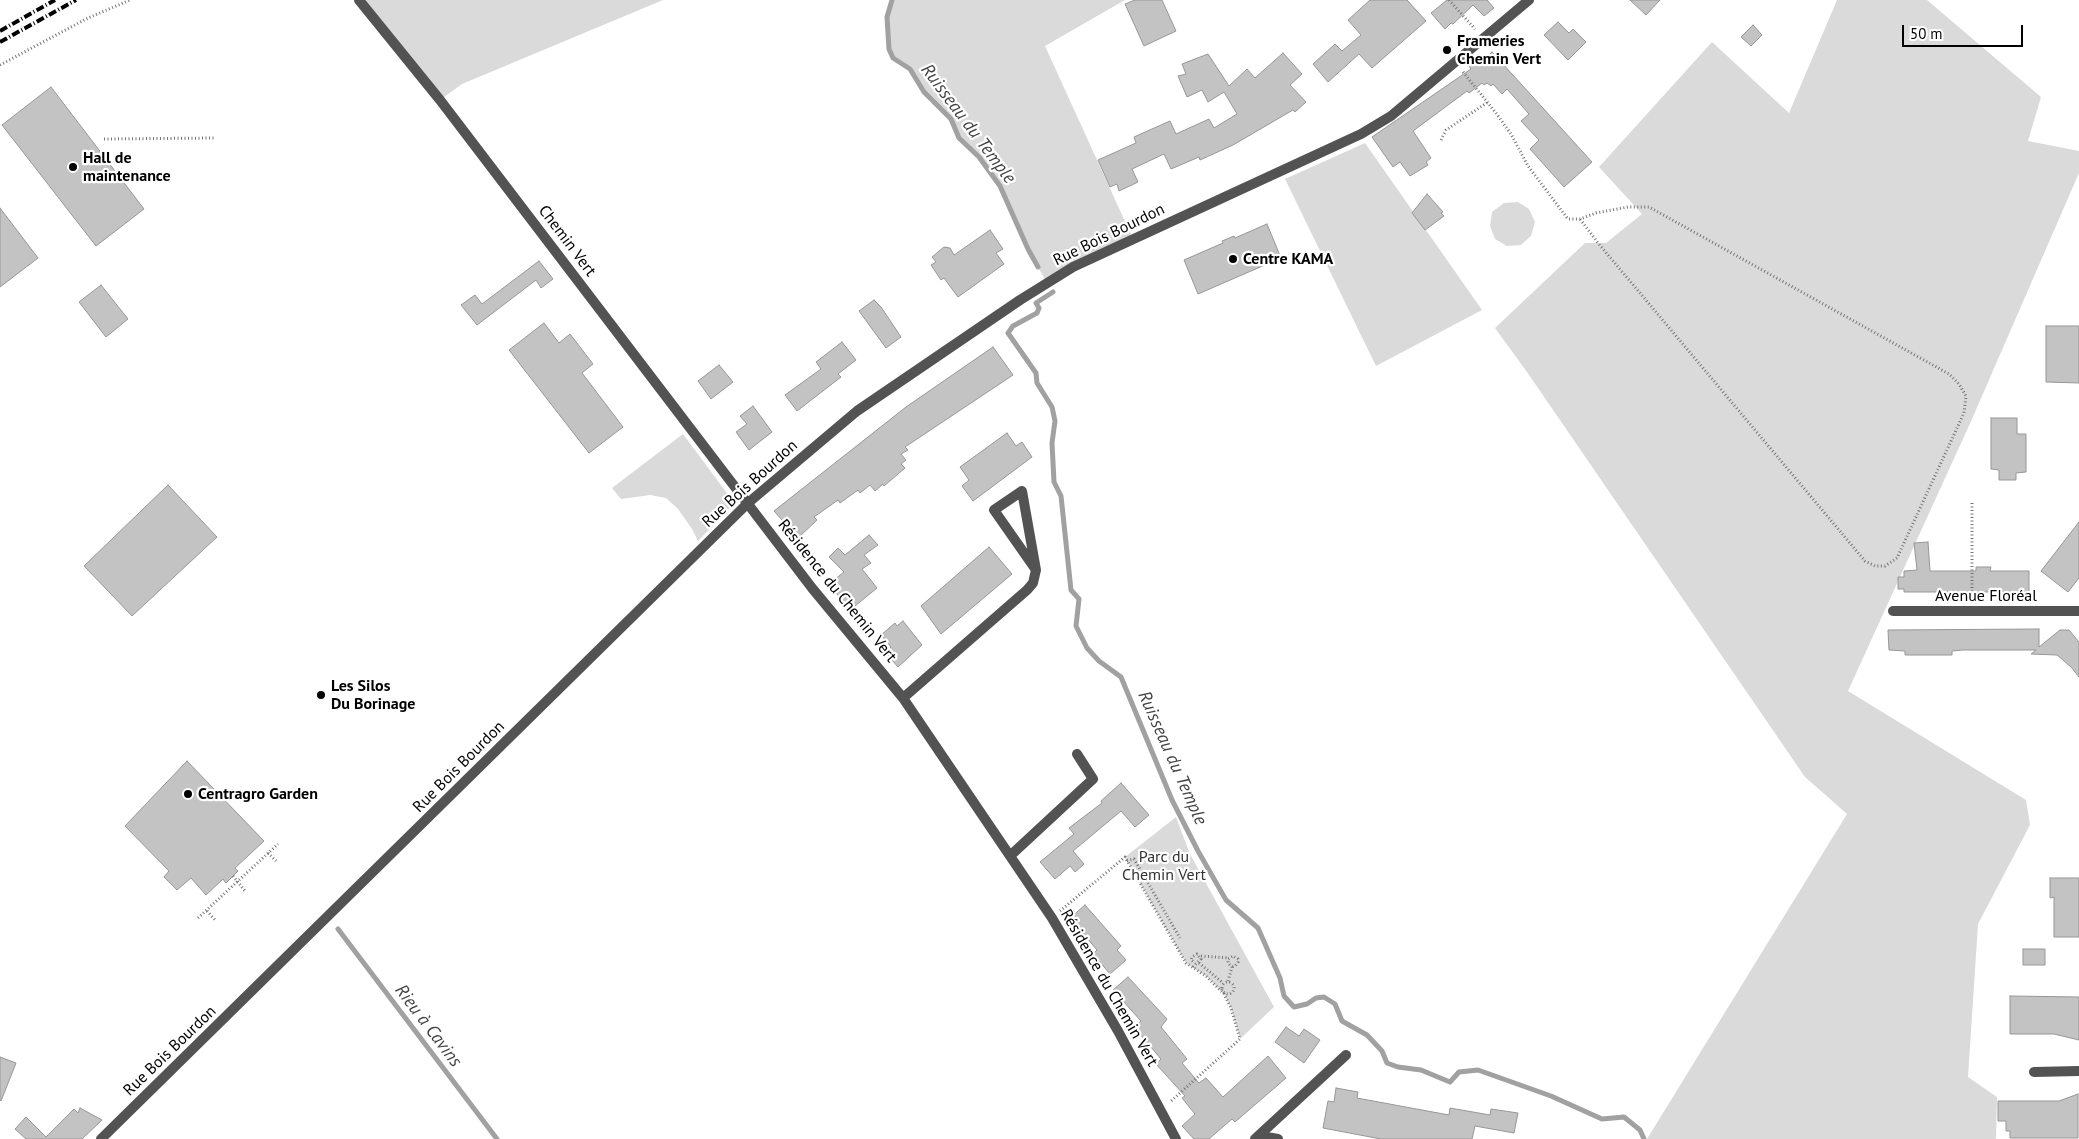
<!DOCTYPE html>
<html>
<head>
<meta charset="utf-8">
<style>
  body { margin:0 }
  #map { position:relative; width:2079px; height:1139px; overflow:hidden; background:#fff; font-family:"PT Sans",sans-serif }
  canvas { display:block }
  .scale { position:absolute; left:1902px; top:25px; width:121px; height:22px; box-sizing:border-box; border:2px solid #000; border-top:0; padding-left:6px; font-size:15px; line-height:18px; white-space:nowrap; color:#000; -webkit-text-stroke:4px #fff; paint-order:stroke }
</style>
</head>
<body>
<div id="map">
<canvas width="2079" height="1139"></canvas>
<div class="scale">50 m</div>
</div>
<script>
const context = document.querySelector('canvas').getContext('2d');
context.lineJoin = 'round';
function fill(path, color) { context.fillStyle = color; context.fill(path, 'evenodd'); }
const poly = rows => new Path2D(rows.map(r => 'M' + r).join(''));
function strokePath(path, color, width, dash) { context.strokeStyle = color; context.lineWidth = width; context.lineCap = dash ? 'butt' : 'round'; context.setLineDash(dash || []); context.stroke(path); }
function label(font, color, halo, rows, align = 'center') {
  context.font = font + ' "PT Sans",sans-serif'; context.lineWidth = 4.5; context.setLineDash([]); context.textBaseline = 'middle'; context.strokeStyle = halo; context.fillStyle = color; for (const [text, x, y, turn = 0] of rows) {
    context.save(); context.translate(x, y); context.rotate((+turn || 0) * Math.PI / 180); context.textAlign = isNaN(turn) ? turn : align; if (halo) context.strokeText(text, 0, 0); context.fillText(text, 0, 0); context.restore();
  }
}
fill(poly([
  [359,0,663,0,462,84,440,100],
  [892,0,1125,0,1045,46,1133,239,1047,283,1028,249,1000,186,979,157,959,138,951,119,924,92,910,69,893,58,889,49,887,17],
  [1837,0,1927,0,2041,97,2028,141,2079,151,2079,173,1972,419,1848,691,2026,800,2030,825,1978,924,1968,1077,1997,1097,1996,1139,1647,1139,1847,814,1805,777,1527,372,1495,328,1585,243,1606,243,1642,214,1599,167,1712,42,1789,113],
  [1365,143,1482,310,1376,366,1285,179],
  [1518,202,1529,209,1535,222,1531,236,1521,245,1507,246,1495,239,1490,226,1492,212,1504,203],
  [683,434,729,496,730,503,729,509,698,541,692,529,678,509,666,498,650,495,621,499,612,488],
  [1176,817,1190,854,1274,1007,1240,1039,1231,1008,1224,994,1206,976,1186,963,1125,857]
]), '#dadada');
strokePath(poly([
  [892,0,887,17,889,49,893,58,910,69,924,92,951,119,959,138,979,157,1000,186,1028,249,1038,267],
  [1053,292,1036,303,1039,308,1037,313,1013,326,1008,333,1036,373,1037,383,1052,407,1055,421,1052,443,1054,482,1061,496,1071,590,1079,599,1076,626,1087,648,1099,661,1121,677,1172,800,1198,851,1226,900,1258,928,1280,978,1284,996,1294,1007,1307,1004,1316,998,1324,997,1335,1004,1342,1021,1367,1035,1382,1051,1387,1063,1398,1067,1421,1070,1450,1082,1459,1072,1478,1070,1551,1096,1602,1119,1624,1117,1640,1130,1644,1139],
  [338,929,497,1139]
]), '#a1a1a1', 5);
const building = poly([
  [1135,0,1162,0,1176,31,1144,46,1125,4,1135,0],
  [1370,0,1407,0,1426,21,1372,68,1359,54,1328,82,1313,64,1335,44,1342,51,1361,35,1348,20,1370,0],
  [1447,0,1487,0,1494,8,1484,16,1473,5,1453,24,1451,23,1445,29,1431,13,1447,0],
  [1630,0,1660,0,1646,15,1630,0],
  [1558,22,1569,33,1573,29,1586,42,1568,60,1544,35,1558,22],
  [1753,25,1762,35,1751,46,1741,37,1753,25],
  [1492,52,1592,162,1564,187,1530,149,1539,140,1521,121,1529,114,1507,89,1502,94,1493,84,1491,86,1487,83,1484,85,1482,83,1469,93,1467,91,1413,131,1431,158,1426,162,1428,165,1410,176,1400,162,1393,167,1372,137,1471,69,1469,66,1479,58,1482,61,1492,52],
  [1283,53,1302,74,1290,85,1306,102,1295,112,1293,110,1233,145,1200,160,1199,157,1171,169,1164,154,1132,169,1138,182,1119,191,1117,184,1110,187,1098,160,1136,143,1134,137,1170,121,1176,134,1209,119,1214,128,1237,114,1224,92,1208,102,1202,90,1187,97,1178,76,1186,74,1182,64,1208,54,1229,86,1247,69,1255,78,1283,53],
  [51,87,144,209,96,246,2,125,51,87],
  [1427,194,1443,212,1441,213,1444,216,1425,230,1412,213,1427,194],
  [0,208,38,258,0,287,0,208],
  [1267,224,1281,258,1198,294,1184,260,1223,243,1222,241,1234,236,1235,238,1267,224],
  [990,230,1003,249,996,253,1004,264,958,297,944,278,941,280,931,265,936,262,932,257,944,247,950,248,954,255,990,230],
  [539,261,553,279,541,288,536,280,477,325,461,305,475,295,482,304,539,261],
  [101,285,128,319,106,337,79,302,101,285],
  [874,300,881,307,901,337,886,348,859,311,874,300],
  [544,323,559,343,570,334,593,364,582,373,623,427,589,453,509,350,544,323],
  [2046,326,2079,326,2079,383,2046,382,2046,326],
  [842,342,856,360,838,374,841,377,797,411,785,395,821,369,816,362,842,342],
  [993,347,1013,375,905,447,908,450,901,454,906,460,901,464,905,468,884,486,883,484,875,491,870,485,860,493,858,490,840,503,838,500,814,517,817,520,798,538,774,511,906,407,993,347],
  [719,365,733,382,711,399,698,381,719,365],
  [753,406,772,432,749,450,736,432,747,424,740,416,753,406],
  [1991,418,2017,418,2017,434,2026,434,2026,472,2016,473,2016,480,1999,480,1999,470,1991,469,1991,418],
  [1007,433,1016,446,1022,442,1032,457,973,501,962,486,969,480,960,467,1007,433],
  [168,485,217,537,132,616,84,566,168,485],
  [2079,522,2079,578,2068,592,2041,571,2079,522],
  [869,535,878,545,864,555,871,563,862,569,877,588,850,610,829,584,844,572,829,557,838,548,845,555,869,535],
  [1928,542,1930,571,1976,571,1976,567,1991,567,1990,571,2029,571,2029,592,1904,592,1904,589,1898,589,1898,577,1904,577,1904,571,1917,570,1914,543,1928,542],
  [989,547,1012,574,941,634,921,606,989,547],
  [903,621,922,645,898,667,885,652,891,647,881,635,895,623,897,626,903,621],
  [2039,629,2039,647,2060,630,2069,630,2079,642,2079,677,2071,667,2057,655,2031,654,2036,650,1963,650,1952,651,1952,655,1905,655,1905,651,1889,650,1888,630,2039,629],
  [187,761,264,841,235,868,238,871,226,883,223,879,206,895,191,878,177,890,164,877,169,871,125,826,187,761],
  [1121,783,1149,815,1135,827,1121,811,1073,851,1084,864,1075,872,1070,866,1055,879,1040,862,1074,834,1069,828,1102,803,1101,801,1121,783],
  [2050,878,2079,878,2079,937,2054,937,2054,897,2050,898,2050,878],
  [1085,905,1121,946,1117,950,1126,960,1110,974,1093,954,1097,950,1070,918,1085,905],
  [2023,949,2045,949,2045,965,2023,965,2023,949],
  [1128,977,1167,1019,1161,1027,1187,1059,1182,1063,1199,1083,1206,1078,1223,1097,1268,1056,1286,1078,1235,1122,1232,1119,1209,1139,1194,1139,1182,1126,1195,1114,1182,1098,1185,1096,1156,1064,1161,1059,1134,1027,1141,1021,1113,990,1128,977],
  [2010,996,2079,997,2079,1040,2054,1034,2010,1034,2010,996],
  [1286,1027,1299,1036,1304,1029,1320,1040,1304,1063,1275,1042,1286,1027],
  [0,1057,16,1063,1,1101,0,1100,0,1057],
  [1336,1088,1358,1092,1357,1098,1449,1115,1450,1108,1490,1115,1491,1109,1518,1113,1514,1133,1475,1126,1472,1139,1381,1139,1323,1128,1328,1101,1334,1102,1336,1088],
  [2078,1094,2078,1138,2010,1138,2010,1131,2006,1131,2006,1121,1998,1121,1998,1101,2059,1101,2078,1094],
  [80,1108,102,1120,82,1139,26,1139,15,1129,26,1117,46,1137,74,1109,78,1113,80,1108]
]);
fill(building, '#c3c3c3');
strokePath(building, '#979797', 1);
strokePath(poly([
  [1449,0,1475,29],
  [0,65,88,18,130,0],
  [1463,72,1496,113,1511,134,1528,166,1568,219,1580,219,1596,213,1628,207,1649,207,1949,374,1959,384,1966,396,1964,413,1897,558,1885,566,1875,566,1865,561,1598,243,1580,219],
  [104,139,214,138],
  [1441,140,1446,130,1488,102],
  [1972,503,1972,600],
  [268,853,276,861],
  [1127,861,1134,859,1180,938],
  [233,876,245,891],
  [207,911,216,921],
  [1060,911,1125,857,1186,963,1206,976,1224,994,1231,1008,1240,1039,1170,1102],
  [198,918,278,844],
  [1201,956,1229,958],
  [1199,963,1223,983],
  [1193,967,1201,959,1197,954,1192,957,1191,960,1195,963],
  [1228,981,1232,967,1228,963,1228,959,1233,956,1238,959,1238,962,1235,966,1232,967],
  '1222 988a6 6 0 1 1 12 0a6 6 0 1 1-12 0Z'
]), '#757575', 3, [1, 2.5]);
strokePath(poly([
  [359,0,440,100,812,588,903,698,1052,918,1118,1031,1176,1139],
  [1893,611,2079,611],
  [903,698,1027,590,1033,583,1036,570,1022,491,994,510,1036,570],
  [1011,855,1093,779,1077,754],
  [2034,1072,2079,1071],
  [1260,1136,1278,1139],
  [101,1139,748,503,857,411,1020,300,1073,267,1361,134,1391,116,1529,0],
  [1255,1139,1346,1055]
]), '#535353', 10);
strokePath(poly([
  [0,31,55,0],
  [0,42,76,0]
]), '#000', 4, [8, 2.5, 1, 2.5]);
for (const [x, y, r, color] of [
  [1447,50,5,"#000"],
  [73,167,5,"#000"],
  [1233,259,5,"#000"],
  [321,695,5,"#000"],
  [188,794,5,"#000"]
]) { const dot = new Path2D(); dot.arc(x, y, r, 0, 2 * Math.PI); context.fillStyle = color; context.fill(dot); strokePath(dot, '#fff', 2); }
label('bold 16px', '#000', '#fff', [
  ["Frameries",1457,41],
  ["Chemin Vert",1457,59],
  ["Hall de",83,158],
  ["maintenance",83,176],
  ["Centre KAMA",1243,259],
  ["Les Silos",331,686],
  ["Du Borinage",331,704],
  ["Centragro Garden",198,794]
], 'left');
label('16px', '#000', '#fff', [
  ["Rue Bois Bourdon",1109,235,-26],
  ["Chemin Vert",567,241,53],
  ["Rue Bois Bourdon",750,484,-42],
  ["Résidence du Chemin Vert",837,591,51],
  ["Avenue Floréal",1986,596],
  ["Rue Bois Bourdon",459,767,-45],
  ["Résidence du Chemin Vert",1109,988,60],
  ["Rue Bois Bourdon",170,1051,-44]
]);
label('16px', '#313131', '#fff', [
  ["Parc du",1164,857],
  ["Chemin Vert",1164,875]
]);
label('italic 18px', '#424242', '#fff', [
  ["Ruisseau du Temple",968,124,53],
  ["Ruisseau du Temple",1172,758,66],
  ["Rieu à Cavins",428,1026,53]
]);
</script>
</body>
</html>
